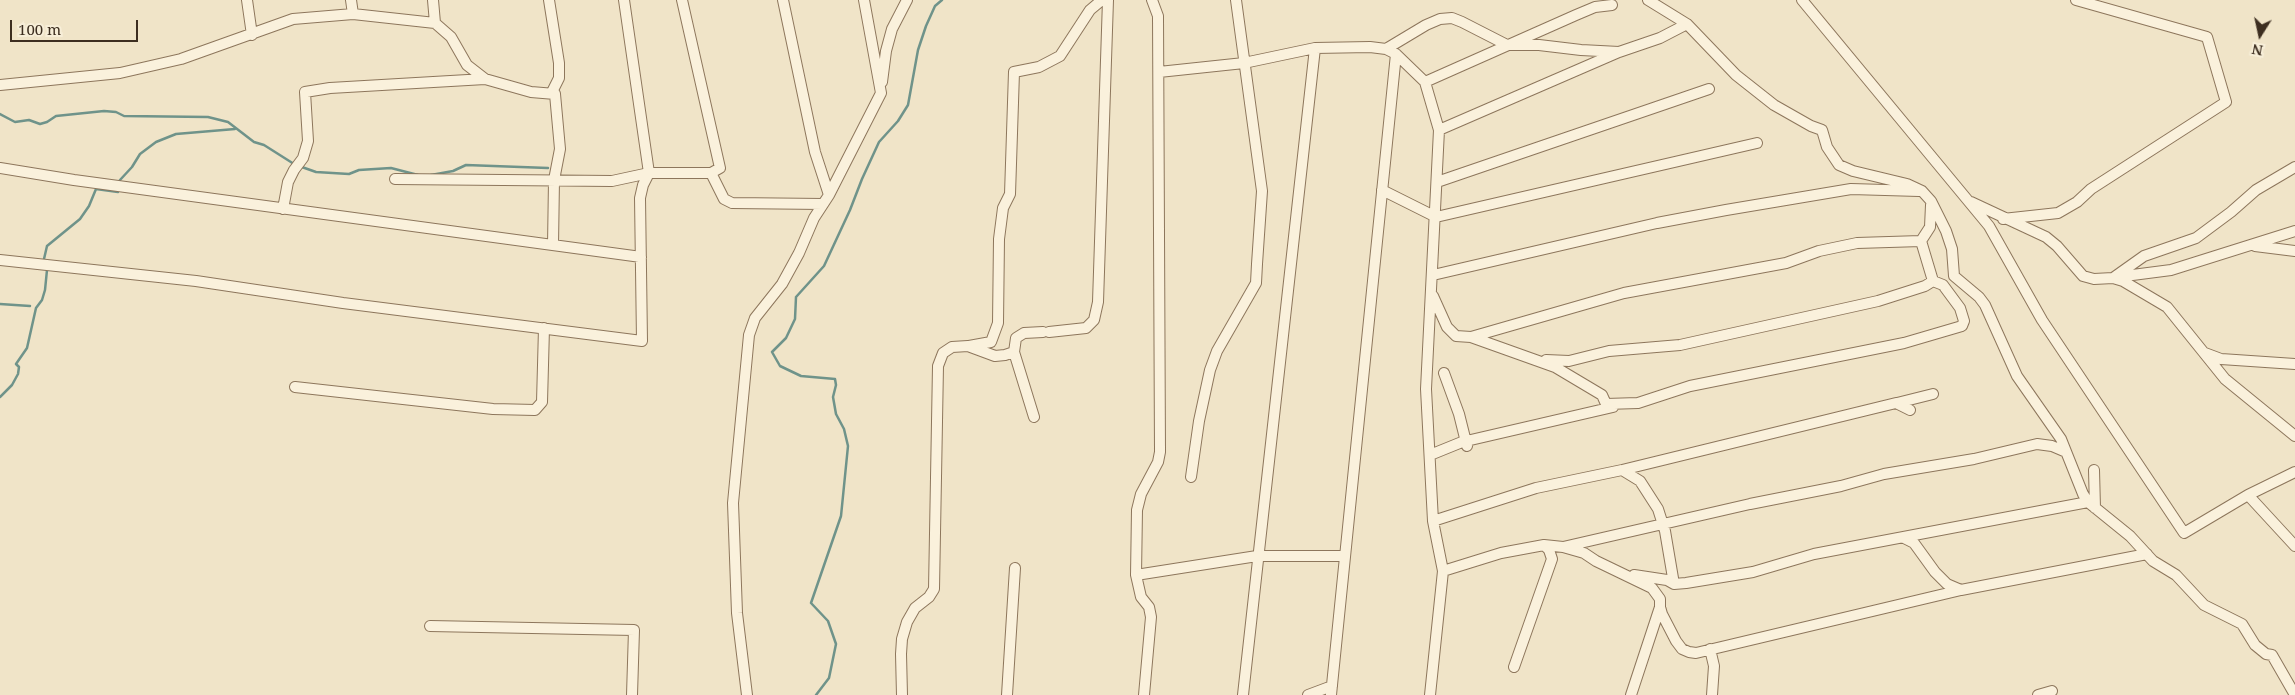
<!DOCTYPE html>
<html>
<head>
<meta charset="utf-8">
<style>
  body { margin:0 }
  #map { position:relative; width:2295px; height:695px; overflow:hidden; background:#f0e4c8; font-family:"Noto Serif",serif }
  canvas { display:block }
  .north { position:absolute; left:2235px; top:10px; width:50px; height:50px; -webkit-text-stroke:4px #f7eed8; paint-order:stroke; rotate:190deg; font-size:14px; font-weight:700; line-height:20px; text-align:center; color:#3d2e20 }
  .north::after { content:''; display:block; margin:auto; width:18px; height:22px; background:#3d2e20; clip-path:polygon(50% 0,100% 100%,50% 72%,0 100%) }
  .scale { position:absolute; left:10px; top:20px; width:128px; height:22px; box-sizing:border-box; border:2px solid #3d2e20; border-top:0; padding-left:6px; font-size:15px; line-height:18px; white-space:nowrap; color:#3d2e20; -webkit-text-stroke:4px #f7eed8; paint-order:stroke }
</style>
</head>
<body>
<div id="map">
<canvas width="2295" height="695"></canvas>
<div class="north">N</div>
<div class="scale">100 m</div>
</div>
<script>
const context = document.querySelector('canvas').getContext('2d');
context.lineJoin = 'round';
const poly = rows => new Path2D(rows.map(r => 'M' + r).join(''));
function strokePath(path, color, width, dash) { context.strokeStyle = color; context.lineWidth = width; context.lineCap = dash ? 'butt' : 'round'; context.setLineDash(dash || []); context.stroke(path); }
strokePath(poly([
  [0,114,15,122,29,120,40,124,47,122,56,116,104,111,116,112,124,116,208,117,228,122,254,142,264,145,294,164],
  [299,166,316,172,349,174,359,170,391,168,418,175],
  [431,175,453,171,466,165,548,168],
  [120,180,132,167,140,154,156,142,176,134,235,129],
  [44,259,47,246,80,219,89,206,96,189,118,192],
  [0,304,30,306],
  [0,397,12,385,18,374,19,367,16,364,27,348,36,308,42,300,45,290,47,270],
  [816,695,829,678,836,644,828,621,811,603,841,516,848,446,844,429,836,414,833,397,836,385,835,379,801,376,780,366,772,352,786,338,795,319,796,297,824,266,850,210,862,179,879,142,898,121,908,105,918,50,926,26,935,6,942,0]
]), '#6f938a', 2.5);
const minor = poly([
  [247,0,252,35],
  [351,0,353,14],
  [433,0,435,23],
  [549,0,559,63,559,78,553,90,555,94],
  [783,0,815,152,829,195],
  [1648,0,1687,24,1736,75,1774,105,1811,126,1822,130,1827,147,1839,165,1853,171,1907,184,1922,191,1931,201,1946,231,1952,249,1954,276,1979,297,1985,305,2017,376,2061,439,2083,494,2088,502,2130,536,2153,561,2176,575,2204,605,2242,624,2255,645,2266,654,2272,655,2295,695],
  [1802,0,1989,226,2042,320,2184,533,2248,495,2295,546],
  [1386,49,1426,25,1440,19,1452,18,1462,22,1507,45,1539,45,1581,50,1619,52,1660,38,1687,24],
  [1159,72,1244,63,1315,48,1370,47,1386,49,1396,54,1425,82,1439,130,1426,389,1433,521,1443,571,1430,695],
  [882,82,886,51,892,29,907,0],
  [1425,82,1576,15,1595,7,1612,5],
  [0,85,120,73,181,59,293,19,353,14,435,23,451,37,467,65,485,79,531,92,555,94,560,149,554,180,553,245],
  [1439,130,1619,52],
  [0,168,74,180,641,257],
  [711,173,724,199,732,203,823,204],
  [395,179,612,181,649,173,711,173,720,168,682,0],
  [1437,182,1709,89],
  [1382,190,1436,217,1757,143],
  [1971,202,2046,237,2057,246,2083,276,2094,279,2113,278,2123,281,2167,307,2225,379,2295,436],
  [283,209,288,182,294,170,303,158,308,141,305,92,330,88,485,79],
  [2003,219,2058,213,2077,202,2091,189,2226,102,2207,37,2076,0],
  [2255,246,2295,251],
  [0,260,196,281,343,303,642,341,640,198,643,185,649,173,624,0],
  [1433,275,1657,223,1726,210,1851,189,1919,191],
  [2117,277,2171,270,2295,231],
  [2113,278,2144,256,2196,238,2231,212,2256,190,2295,167],
  [1433,296,1447,327,1456,336,1471,337,1555,367,1602,395,1606,404,1638,403,1690,386,1904,343,1962,326,1964,321,1960,308,1943,285,1933,281,1921,241,1930,227,1931,205],
  [1049,332,1086,328,1094,320,1098,302,1108,0],
  [1471,337,1624,293,1786,263,1819,251,1857,243,1921,241],
  [969,346,991,342,998,323,999,239,1003,208,1010,194,1014,72,1039,67,1060,56,1090,10,1102,0],
  [1014,352,1034,417],
  [2205,353,2221,359,2295,364],
  [1546,360,1569,361,1609,351,1680,345,1878,301,1925,286,1933,281],
  [1444,373,1459,414,1467,446],
  [295,387,493,409,535,410,542,402,544,328],
  [1897,403,1933,394],
  [1430,455,1462,442,1613,407],
  [1622,470,1640,481,1658,509,1665,531,1674,584],
  [2094,470,2095,508],
  [1191,477,1199,421,1210,370,1217,351,1256,283,1257,264,1262,191,1236,0],
  [2248,495,2295,472],
  [1433,521,1536,488,1622,470,1896,403,1910,410],
  [1904,538,1914,543,1935,572,1947,584,1961,590],
  [1563,547,1584,553,1596,561,1652,588,1660,599,1660,607,1662,614,1676,641,1682,649,1689,652,1696,653,1961,590,2147,554],
  [1443,571,1501,553,1544,545,1563,547,1750,504,1841,486,1884,474,1974,459,2037,444,2052,446,2066,452],
  [1136,575,1257,556,1345,556],
  [1634,575,1667,580,1674,584,1686,583,1753,572,1814,554,2088,502],
  [430,626,634,630,632,695],
  [1710,649,1714,666,1712,695],
  [1514,667,1552,559,1549,550,1544,545],
  [747,695,737,613,733,503,749,335,755,318,782,284,799,253,814,218,829,195,881,93,864,0],
  [902,695,901,654,902,639,907,622,915,608,929,597,934,589,938,366,943,353,952,347,968,346,995,356,1005,355,1014,352,1016,338,1024,333,1043,332],
  [1007,695,1015,568],
  [1144,695,1151,617,1149,607,1141,597,1136,575,1137,510,1141,494,1158,462,1160,452,1158,16,1152,0],
  [1243,695,1315,48],
  [1308,695,1332,686],
  [1331,695,1396,54],
  [1631,695,1660,607],
  [2038,695,2052,691]
]);
strokePath(minor, '#8d765c', 12);
strokePath(minor, '#faf1dc', 10);
</script>
</body>
</html>
